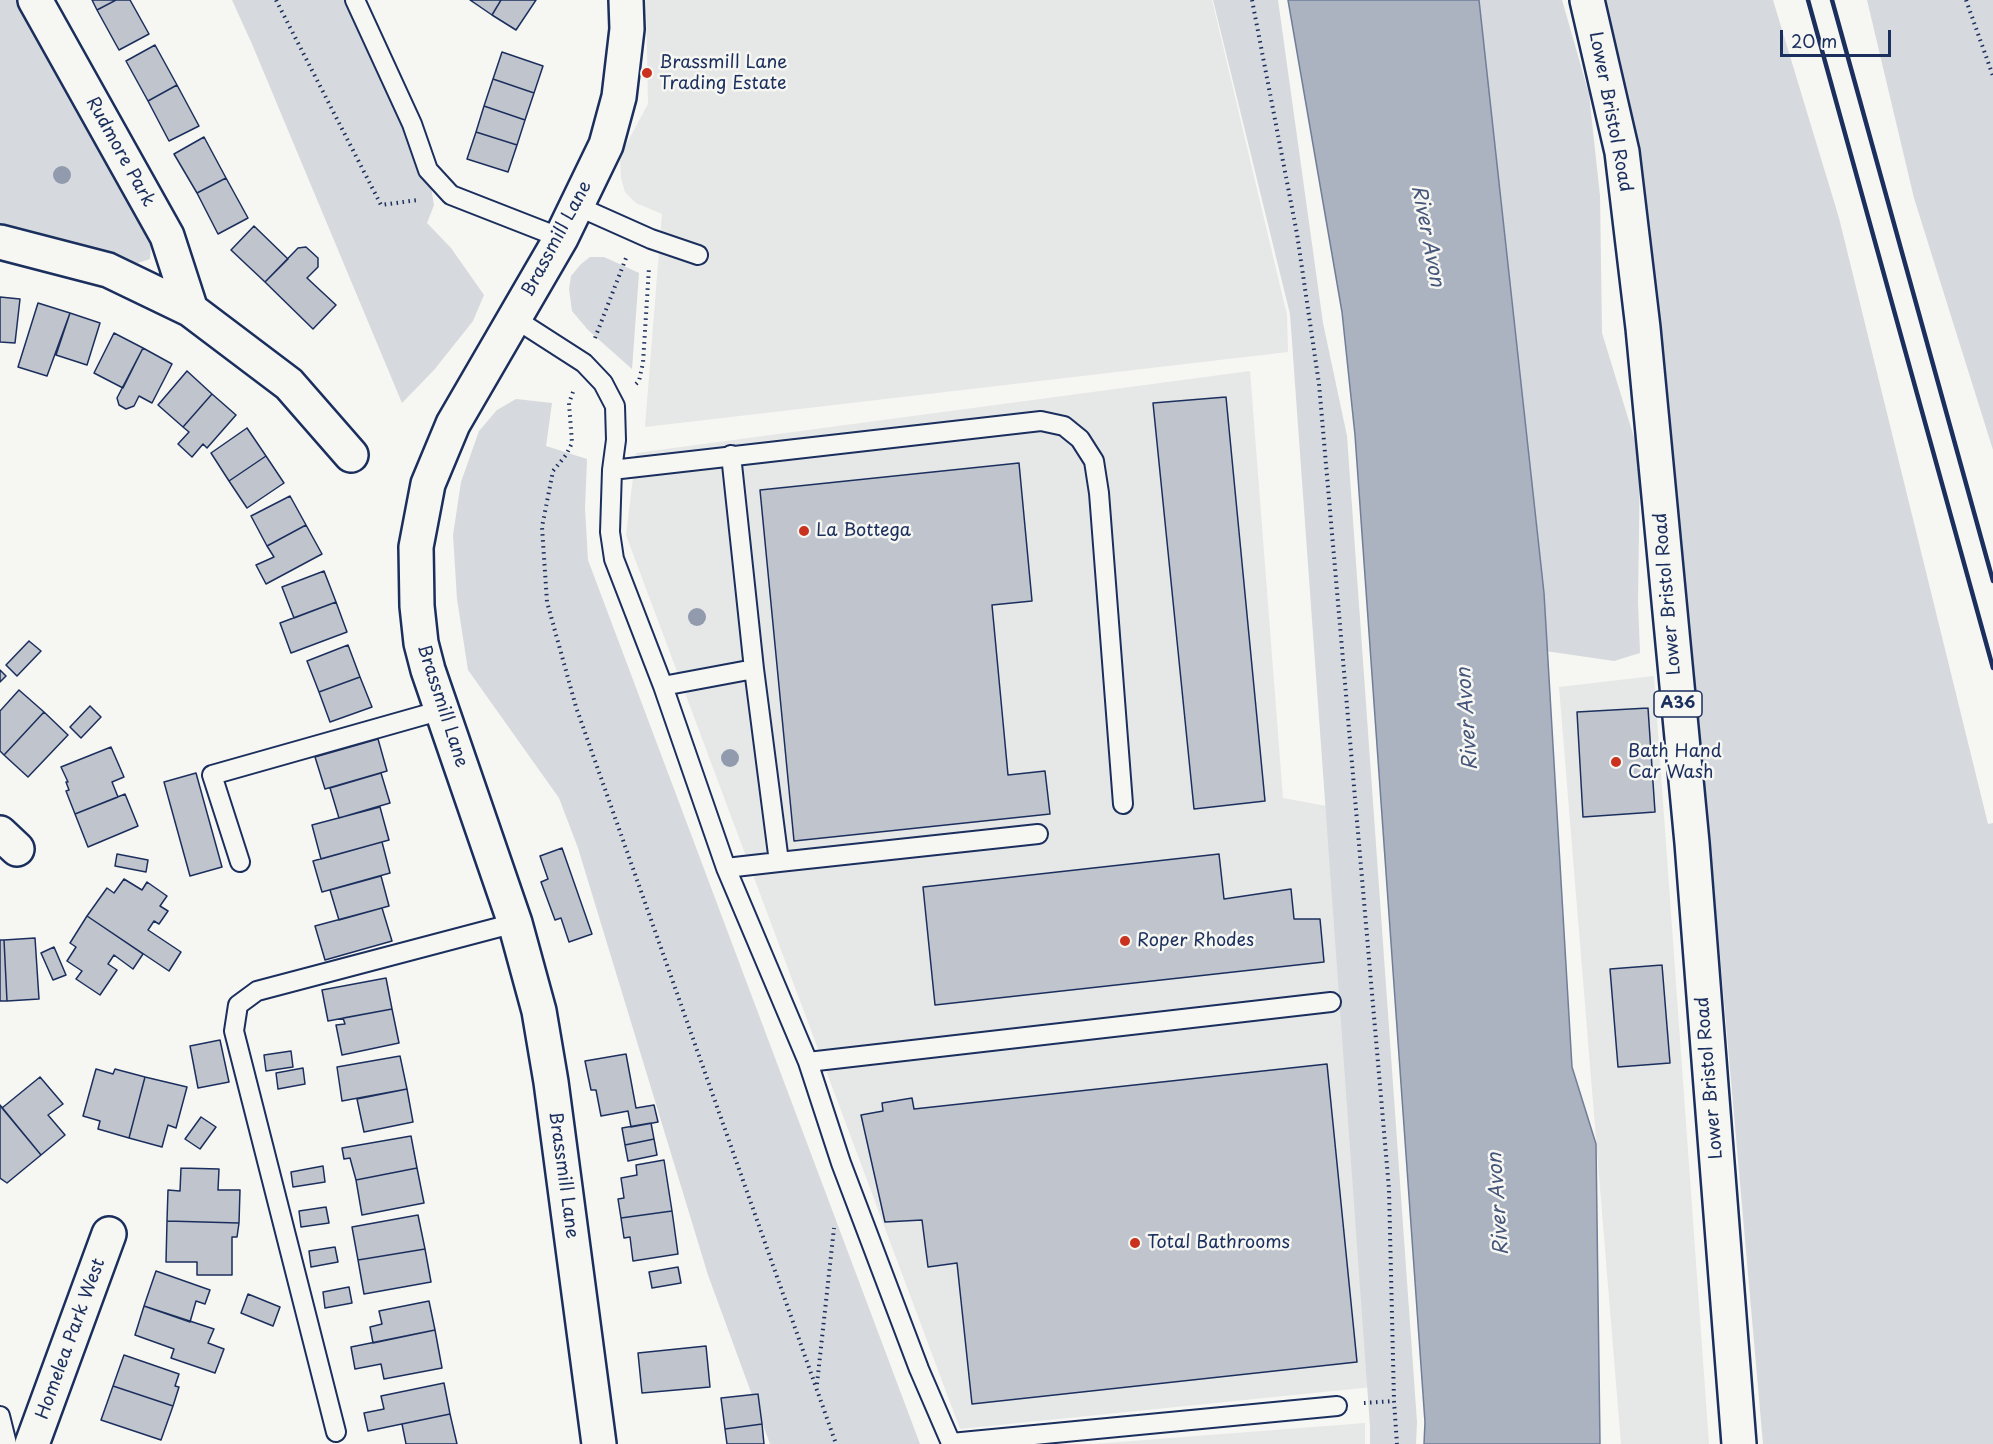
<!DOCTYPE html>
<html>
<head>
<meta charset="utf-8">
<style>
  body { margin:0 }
  #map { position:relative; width:1993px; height:1444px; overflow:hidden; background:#f6f6f2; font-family:"Playpen Sans",sans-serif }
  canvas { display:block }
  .scale { position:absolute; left:1780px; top:30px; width:111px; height:27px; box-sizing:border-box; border:3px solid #1b2f5e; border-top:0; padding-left:8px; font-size:18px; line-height:21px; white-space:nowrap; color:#1b2f5e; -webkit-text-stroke:4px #f6f6f2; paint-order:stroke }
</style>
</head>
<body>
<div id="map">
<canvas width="1993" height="1444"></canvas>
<div class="scale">20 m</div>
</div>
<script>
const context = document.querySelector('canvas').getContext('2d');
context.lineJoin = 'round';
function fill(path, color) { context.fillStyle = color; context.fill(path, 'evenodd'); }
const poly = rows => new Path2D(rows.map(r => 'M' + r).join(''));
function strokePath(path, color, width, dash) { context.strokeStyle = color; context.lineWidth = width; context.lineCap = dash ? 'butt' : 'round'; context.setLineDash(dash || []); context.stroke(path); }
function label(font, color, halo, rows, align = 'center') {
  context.font = font + ' "Playpen Sans",sans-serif'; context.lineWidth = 5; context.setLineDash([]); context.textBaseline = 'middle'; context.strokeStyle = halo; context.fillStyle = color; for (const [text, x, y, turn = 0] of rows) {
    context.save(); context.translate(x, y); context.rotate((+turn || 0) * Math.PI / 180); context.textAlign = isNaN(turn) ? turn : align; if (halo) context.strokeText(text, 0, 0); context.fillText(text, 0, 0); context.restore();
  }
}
fill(poly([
  [646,0,1212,0,1287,315,1288,352,645,427,662,214,636,203,625,192,621,178,620,156,648,104],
  [1250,371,1283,798,1326,806,1372,1387,960,1429,626,535,636,453],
  [1654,676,1709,1444,1621,1444,1559,687],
  [1365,1423,1365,1444,1093,1444]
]), '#e6e7e7');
fill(poly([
  [0,0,19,0,151,242,150,259,135,264,75,242,0,226],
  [232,0,345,0,401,119,413,157,431,187,434,205,427,223,451,248,484,295,473,321,434,370,402,403,252,44],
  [1213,0,1278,0,1323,323,1347,436,1417,1422,1416,1444,1370,1444,1370,1426,1290,314],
  [1455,0,1562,0,1589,94,1600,196,1602,333,1640,457,1638,603,1640,653,1614,661,1525,648],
  [1606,0,1773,0,1839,218,1988,824,1993,823,1993,1444,1763,1444,1710,842,1661,326,1640,149],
  [1867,0,1993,0,1993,450,1914,198],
  [590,257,604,257,639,273,632,369,588,330,572,311,569,289,571,276,581,264],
  [516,399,552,403,546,446,587,459,585,509,588,560,920,1444,770,1444,708,1275,578,848,559,798,468,670,457,599,453,535,461,482,479,431,497,410]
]), '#d6d9dd');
const water = poly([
  [1288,0,1479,0,1544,593,1572,1067,1596,1144,1600,1444,1424,1444,1425,1422,1355,435,1342,312,1288,0]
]);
fill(water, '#abb2c0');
strokePath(water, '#717e99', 1.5);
const building = poly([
  [92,0,116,0,97,10,92,0],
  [116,0,130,0,149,34,119,50,97,10,116,0],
  [470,0,501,0,492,15,470,0],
  [501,0,536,0,516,30,492,15,501,0],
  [155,45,177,85,148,101,126,61,155,45],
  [502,52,543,66,534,93,493,79,502,52],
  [493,79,534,93,525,120,484,106,493,79],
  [177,85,199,126,169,141,148,101,177,85],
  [484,106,525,120,517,145,476,132,484,106],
  [476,132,517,145,508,172,467,159,476,132],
  [204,137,226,178,197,193,174,154,204,137],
  [226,178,248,218,218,234,197,193,226,178],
  [254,226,288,259,265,282,231,250,254,226],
  [306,247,318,258,318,267,307,278,336,305,313,329,265,282,298,248,306,247],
  [0,297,20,299,15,343,0,342,0,297],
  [38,303,70,313,47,376,18,367,38,303],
  [70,313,100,323,87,365,56,355,70,313],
  [114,333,143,348,123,388,94,373,114,333],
  [143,348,172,364,152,403,139,396,134,406,126,409,119,405,117,398,143,348],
  [187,371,212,394,183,427,158,405,187,371],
  [212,394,236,415,207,448,203,444,192,457,178,444,189,432,183,427,212,394],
  [1226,397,1265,801,1194,809,1153,403,1226,397],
  [247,428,266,456,229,481,211,453,247,428],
  [266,456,284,483,247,508,229,481,266,456],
  [1019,463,1032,601,992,605,1008,775,1045,771,1050,814,794,841,760,490,1019,463],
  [290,496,306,525,267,546,251,516,290,496],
  [306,525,322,554,266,584,256,565,274,557,267,546,306,525],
  [324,571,336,602,294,618,282,587,324,571],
  [336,602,347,632,291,653,280,623,336,602],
  [29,641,41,651,17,676,6,665,29,641],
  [348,645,360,677,319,692,307,661,348,645],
  [0,670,6,676,0,682,0,670],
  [360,677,372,707,330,722,319,692,360,677],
  [19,690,44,712,4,755,0,751,0,711,19,690],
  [90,706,101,717,81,738,70,727,90,706],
  [1648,708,1655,812,1583,817,1577,712,1648,708],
  [44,712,68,735,28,777,4,755,44,712],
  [378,739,387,771,325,789,315,757,378,739],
  [111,747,124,777,112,782,118,797,75,814,66,791,69,790,66,782,68,782,61,767,111,747],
  [196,773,222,867,190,876,164,782,196,773],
  [381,773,390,803,339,818,330,788,381,773],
  [125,794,138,826,88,847,75,814,125,794],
  [380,807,389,840,321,859,312,825,380,807],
  [382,842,390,873,322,892,313,861,382,842],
  [562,848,592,934,569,942,561,918,555,920,541,882,548,879,540,856,562,848],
  [117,854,148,860,146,872,115,866,117,854],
  [1219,854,1224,899,1291,889,1294,919,1320,919,1324,962,935,1005,923,887,1219,854],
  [381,876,389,906,339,920,330,890,381,876],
  [124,879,142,890,147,882,167,896,160,906,168,911,159,924,154,921,148,930,181,952,169,971,87,916,107,888,114,893,124,879],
  [382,908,392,941,325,960,315,926,382,908],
  [87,916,143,954,133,969,114,955,108,964,117,970,100,995,76,979,82,971,67,961,76,947,70,943,87,916],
  [35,938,39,999,7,1001,4,940,35,938],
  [0,940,4,940,7,1001,0,1001,0,940],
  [54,947,66,975,53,980,41,953,54,947],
  [1662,965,1670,1063,1618,1067,1610,969,1662,965],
  [386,978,392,1009,328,1021,322,990,386,978],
  [392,1009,399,1043,342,1055,336,1025,345,1024,343,1018,392,1009],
  [220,1040,229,1082,198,1088,190,1046,220,1040],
  [291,1051,293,1067,266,1071,264,1055,291,1051],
  [626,1054,636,1108,654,1105,658,1122,631,1127,628,1111,601,1116,596,1090,591,1090,585,1061,626,1054],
  [400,1056,407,1089,342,1101,337,1067,400,1056],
  [1327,1064,1357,1362,972,1404,957,1263,928,1267,922,1220,885,1222,861,1115,883,1111,882,1103,912,1098,914,1109,1327,1064],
  [303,1068,305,1084,278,1089,276,1073,303,1068],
  [96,1069,113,1074,115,1069,145,1077,129,1138,98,1129,100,1121,83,1116,96,1069],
  [40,1077,63,1104,48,1115,65,1135,41,1155,2,1108,40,1077],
  [145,1077,187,1087,176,1128,168,1125,162,1147,129,1138,145,1077],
  [407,1089,413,1122,364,1132,357,1099,407,1089],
  [0,1105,41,1155,7,1183,0,1178,0,1105],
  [201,1117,216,1127,200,1149,185,1139,201,1117],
  [651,1123,654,1139,625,1145,622,1128,651,1123],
  [411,1136,417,1168,356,1180,350,1158,344,1159,342,1148,411,1136],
  [654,1139,657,1155,628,1161,625,1145,654,1139],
  [664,1160,672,1211,621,1218,618,1199,624,1198,621,1178,637,1175,636,1165,664,1160],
  [323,1166,325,1182,293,1187,291,1172,323,1166],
  [181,1168,219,1169,218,1190,240,1190,239,1223,167,1221,168,1190,180,1191,181,1168],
  [417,1168,424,1203,362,1215,356,1180,417,1168],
  [326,1207,329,1223,301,1227,299,1211,326,1207],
  [672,1211,678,1254,633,1261,630,1237,624,1238,621,1218,672,1211],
  [418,1215,425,1249,358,1260,352,1227,418,1215],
  [167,1221,239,1223,237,1237,232,1237,232,1275,197,1275,197,1262,166,1262,167,1221],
  [335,1247,338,1262,311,1267,309,1251,335,1247],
  [425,1249,431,1282,364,1294,358,1260,425,1249],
  [678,1267,681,1283,652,1288,649,1272,678,1267],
  [156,1271,210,1290,205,1304,196,1301,190,1322,144,1306,156,1271],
  [349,1287,352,1303,325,1308,323,1292,349,1287],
  [248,1294,280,1307,273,1326,241,1313,248,1294],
  [429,1301,435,1330,373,1343,370,1327,382,1324,379,1311,429,1301],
  [144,1306,214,1329,208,1343,224,1349,215,1373,171,1358,174,1349,135,1335,144,1306],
  [435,1330,442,1368,384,1379,381,1364,355,1369,351,1347,435,1330],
  [706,1346,710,1387,642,1393,638,1353,706,1346],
  [124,1355,179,1374,175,1386,179,1387,173,1406,113,1386,124,1355],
  [444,1383,450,1414,368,1431,364,1413,384,1409,381,1396,444,1383],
  [113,1386,173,1406,161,1440,101,1420,113,1386],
  [758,1394,762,1424,725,1429,721,1398,758,1394],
  [450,1414,457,1444,406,1444,402,1424,450,1414],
  [762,1424,764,1444,727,1444,725,1429,762,1424]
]);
fill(building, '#c0c4cd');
strokePath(building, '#1b2f5e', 1.5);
const service = poly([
  [355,0,412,124,428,170,451,195,561,238],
  [577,206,651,239,698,255],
  [514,318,584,363,603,383,615,406,616,440,612,470,610,532,614,559,663,686,726,868,808,1062,841,1163,919,1369,951,1443,1337,1406],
  [612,470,1041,421,1064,426,1080,439,1094,461,1099,493,1123,804],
  [663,686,754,669],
  [240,862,212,775,442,710],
  [779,862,1038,834],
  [726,868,779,862,754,669,731,455],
  [808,1062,1331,1002],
  [0,1416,7,1444],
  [336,1432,234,1031,238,1005,257,991,515,923]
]);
const minor = poly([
  [35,0,167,236,191,310],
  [0,242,108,270,191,310,289,384,351,455],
  [0,833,17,849],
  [32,1444,109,1234],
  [599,1444,551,1082,539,1011,515,923,428,670,421,643,417,606,416,547,428,484,453,424,561,238,606,145,619,97,627,29,626,0]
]);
const trunk = poly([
  [1587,0,1622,152,1643,328,1692,843,1739,1444]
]);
strokePath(service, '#1b2f5e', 22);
strokePath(minor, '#1b2f5e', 38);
strokePath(trunk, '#1b2f5e', 38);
strokePath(poly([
  [276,0,381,205,418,200],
  [1252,0,1297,234,1319,384,1389,1189,1394,1401,1397,1444],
  [1966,0,1993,76],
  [595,338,626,258],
  [636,384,639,381,643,363,649,267],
  [573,392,569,403,572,443,566,455,553,471,542,527,547,602,576,707,836,1444],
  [817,1384,834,1228],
  [1364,1403,1394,1401]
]), '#1b2f5e', 4, [1.5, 4.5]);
strokePath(service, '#f6f6f2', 18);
strokePath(minor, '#f6f6f2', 33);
strokePath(trunk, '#f6f6f2', 33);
strokePath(poly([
  [1808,0,1993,668],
  [1832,0,1993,581]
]), '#1b2f5e', 4.5);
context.fillStyle = '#929bae';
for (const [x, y] of [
  [62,175],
  [697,617],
  [730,758]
]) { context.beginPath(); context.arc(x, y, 9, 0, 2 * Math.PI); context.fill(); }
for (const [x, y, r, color] of [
  [647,73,6,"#c8321e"],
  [804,531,6,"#c8321e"],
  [1616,762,6,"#c8321e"],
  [1125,941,6,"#c8321e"],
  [1135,1243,6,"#c8321e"]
]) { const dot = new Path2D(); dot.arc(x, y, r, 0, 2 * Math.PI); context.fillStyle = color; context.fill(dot); strokePath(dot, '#f6f6f2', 2); }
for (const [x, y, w] of [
  [1678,704,48]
]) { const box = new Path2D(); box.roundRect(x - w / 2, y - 13, w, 26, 4.5); context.fillStyle = '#f6f6f2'; context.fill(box); strokePath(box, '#1b2f5e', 1.5); }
label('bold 16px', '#1b2f5e', null, [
  ["A36",1678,704]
]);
label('18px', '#1b2f5e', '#f6f6f2', [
  ["Brassmill Lane",659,63],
  ["Trading Estate",659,84],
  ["La Bottega",816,531],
  ["Bath Hand",1628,752],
  ["Car Wash",1628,773],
  ["Roper Rhodes",1137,941],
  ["Total Bathrooms",1147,1243]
], 'left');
label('18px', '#1b2f5e', '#f6f6f2', [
  ["Lower Bristol Road",1610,112,79],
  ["Rudmore Park",120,152,61],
  ["Brassmill Lane",557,239,-62],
  ["Lower Bristol Road",1668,594,-95],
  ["Brassmill Lane",442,706,72],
  ["Lower Bristol Road",1710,1078,-95],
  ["Brassmill Lane",563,1175,82],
  ["Homelea Park West",71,1339,-70]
]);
label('italic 20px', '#46567b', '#f6f6f2', [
  ["River Avon",1427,236,79],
  ["River Avon",1468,719,-94],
  ["River Avon",1499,1204,-94]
]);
</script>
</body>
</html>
